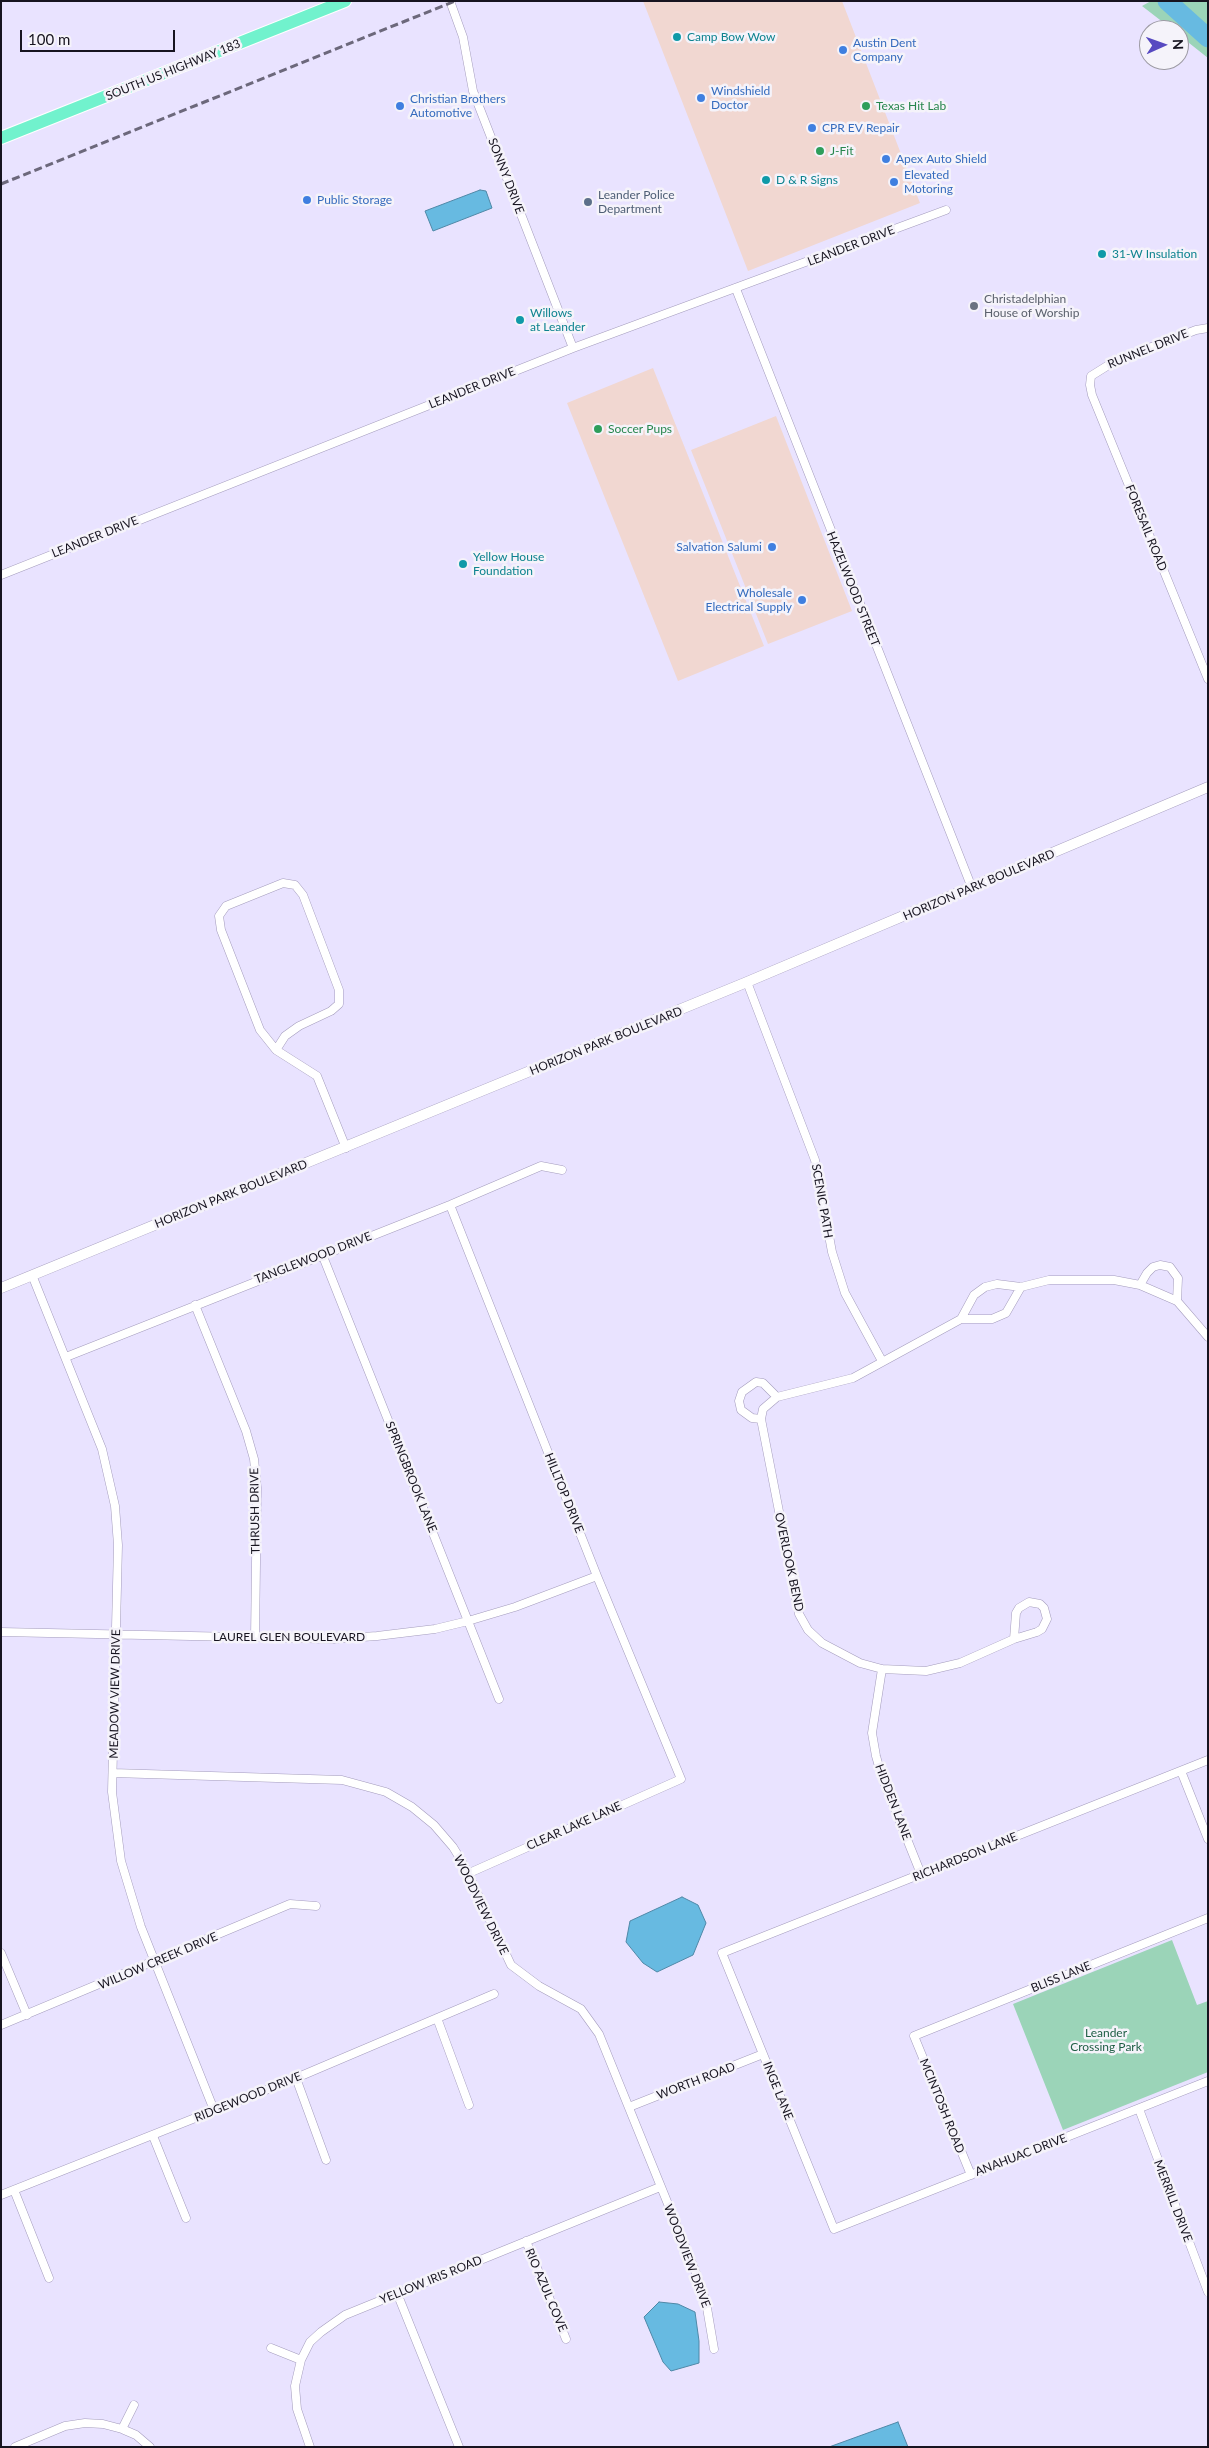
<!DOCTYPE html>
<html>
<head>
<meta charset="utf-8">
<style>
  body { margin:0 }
  #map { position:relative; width:1209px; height:2448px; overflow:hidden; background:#e9e3ff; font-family:Lato,sans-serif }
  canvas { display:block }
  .frame { position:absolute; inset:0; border:2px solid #171420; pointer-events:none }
  .north { position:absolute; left:1139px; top:20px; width:50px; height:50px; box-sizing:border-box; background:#f5f3fa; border:1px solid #9c9aa3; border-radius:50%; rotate:88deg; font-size:14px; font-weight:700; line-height:20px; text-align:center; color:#171420 }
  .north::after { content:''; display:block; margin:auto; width:18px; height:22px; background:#5749c1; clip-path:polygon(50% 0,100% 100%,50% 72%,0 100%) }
  .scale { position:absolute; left:20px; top:30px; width:155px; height:22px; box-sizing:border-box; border:2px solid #171420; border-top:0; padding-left:6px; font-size:15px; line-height:18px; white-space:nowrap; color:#171420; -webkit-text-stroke:4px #f5f3fa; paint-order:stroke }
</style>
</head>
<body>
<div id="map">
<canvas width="1209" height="2448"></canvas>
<div class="frame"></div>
<div class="north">N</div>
<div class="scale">100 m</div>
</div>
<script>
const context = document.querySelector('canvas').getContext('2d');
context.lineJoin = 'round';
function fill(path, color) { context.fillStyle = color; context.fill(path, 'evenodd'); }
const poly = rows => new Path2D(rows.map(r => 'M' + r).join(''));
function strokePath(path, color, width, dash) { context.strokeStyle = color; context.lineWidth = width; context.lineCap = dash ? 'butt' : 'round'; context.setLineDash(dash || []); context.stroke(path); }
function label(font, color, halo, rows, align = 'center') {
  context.font = font + ' Lato,sans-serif'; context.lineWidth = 5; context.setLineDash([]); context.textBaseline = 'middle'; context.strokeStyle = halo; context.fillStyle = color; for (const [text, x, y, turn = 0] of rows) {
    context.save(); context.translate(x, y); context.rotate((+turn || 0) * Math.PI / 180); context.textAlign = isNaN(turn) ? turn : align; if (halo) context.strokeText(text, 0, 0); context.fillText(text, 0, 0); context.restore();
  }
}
fill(poly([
  [643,1,842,1,920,203,748,271],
  [653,368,764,646,678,681,567,403],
  [776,416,852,611,768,644,691,450]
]), '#f1d7d1');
fill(poly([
  [1151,1,1208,1,1208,58,1179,35,1179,30,1173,30,1142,6],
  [1172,1940,1197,2005,1208,2001,1208,2072,1063,2130,1013,2004]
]), '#9bd4b8');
const water = poly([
  [480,190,486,191,492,208,433,231,425,211,480,190],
  [682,1897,698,1905,706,1923,693,1955,657,1972,643,1963,626,1942,630,1921,682,1897],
  [659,2302,678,2304,695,2312,699,2341,699,2363,671,2371,663,2362,644,2317,659,2302],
  [898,2422,908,2447,829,2447,898,2422]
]);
fill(water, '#67bae1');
strokePath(water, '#4f88a7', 1);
strokePath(poly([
  [1167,1,1208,38]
]), '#67bae1', 19);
const minor = poly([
  [450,1,463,37,473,91,573,348],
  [736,289,972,888],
  [1208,328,1196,330,1115,361,1091,376,1090,385,1092,395,1208,679],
  [1,575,573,348,946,210],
  [747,982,815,1160,832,1252,845,1293,882,1361],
  [276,1050,260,1030,221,930,219,916,226,906,283,883,295,885,303,895,339,990,339,1004,331,1011,299,1026,285,1036,276,1050,317,1076,346,1148],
  [450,1205,597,1576,681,1779,467,1874],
  [322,1254,499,1699],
  [32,1275,102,1449,115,1506,118,1545,112,1792,121,1861,141,1927,214,2110],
  [1140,1285,1147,1273,1153,1267,1160,1265,1170,1267,1178,1278,1177,1301],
  [195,1305,246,1431,254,1459,257,1488,255,1638],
  [961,1319,974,1295,985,1287,997,1284,1021,1287,1049,1280,1114,1280,1140,1285,1177,1301,1208,1337],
  [66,1357,450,1205,541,1166,562,1170],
  [761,1419,752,1418,741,1410,739,1401,742,1392,756,1382,763,1383,777,1397],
  [1,1632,333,1639,377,1636,435,1629,468,1621,515,1607,597,1576],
  [1014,1639,1016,1613,1019,1608,1029,1602,1040,1604,1044,1608,1047,1619,1042,1629,1037,1632,1014,1639,960,1663,926,1671,882,1669,860,1663,822,1643,808,1630,799,1614,761,1419,763,1409,777,1397,853,1378,961,1319,992,1319,1006,1313,1021,1287],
  [882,1669,872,1733,876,1756,882,1777,921,1874],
  [1208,1760,722,1953,834,2229,1208,2081],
  [1181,1771,1208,1839],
  [113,1773,342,1780,386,1792,412,1807,434,1825,453,1847,464,1865,511,1965,539,1986,581,2009,599,2034,696,2273,706,2302,714,2349],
  [1,1953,27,2015],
  [437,2018,469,2105],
  [1,2025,290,1904,316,1906],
  [296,2078,326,2160],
  [629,2107,763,2054],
  [1139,2109,1208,2292],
  [153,2136,186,2218],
  [971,2175,914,2036,1208,1918],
  [14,2190,49,2278],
  [1,2195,296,2078,494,1994],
  [526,2241,566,2339],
  [397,2293,459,2447],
  [271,2348,301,2360],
  [122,2429,134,2405],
  [15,2447,65,2426,85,2423,103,2424,122,2429,136,2435,150,2447],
  [310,2447,297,2409,295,2386,301,2360,310,2342,321,2332,345,2315,660,2187]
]);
const tertiary = poly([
  [1,1288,747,982,1208,787]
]);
const primary = poly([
  [1,138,345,1]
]);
strokePath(minor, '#a49cbd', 9);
strokePath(tertiary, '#a49cbd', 11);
strokePath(primary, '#fff', 14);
strokePath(minor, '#fff', 8);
strokePath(tertiary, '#fff', 10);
strokePath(primary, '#71f2cd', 12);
strokePath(poly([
  [1,184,455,1]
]), '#6c687b', 3, [8, 4]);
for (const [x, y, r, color] of [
  [677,37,5,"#0f9aa8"],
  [843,50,5,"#3f7fe0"],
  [701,98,5,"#3f7fe0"],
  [400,106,5,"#3f7fe0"],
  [866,106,5,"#2e9e5b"],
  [812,128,5,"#3f7fe0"],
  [820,151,5,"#2e9e5b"],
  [886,159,5,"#3f7fe0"],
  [766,180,5,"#0f9aa8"],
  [894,182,5,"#3f7fe0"],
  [307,200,5,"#3f7fe0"],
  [588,202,5,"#5c6f8a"],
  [1102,254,5,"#0f9aa8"],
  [974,306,5,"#6b7280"],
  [520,320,5,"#0f9aa8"],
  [598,429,5,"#2e9e5b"],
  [772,547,5,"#3f7fe0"],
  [463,564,5,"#0f9aa8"],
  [802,600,5,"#3f7fe0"]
]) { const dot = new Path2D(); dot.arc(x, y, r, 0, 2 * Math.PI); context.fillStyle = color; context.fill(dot); strokePath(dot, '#f5f3fa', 2); }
label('12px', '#0d838f', '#f5f3fa', [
  ["Camp Bow Wow",687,37],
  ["D & R Signs",776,180],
  ["31-W Insulation",1112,254],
  ["Willows",530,313],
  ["at Leander",530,327],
  ["Yellow House",473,557],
  ["Foundation",473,571]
], 'left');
label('12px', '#366cbe', '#f5f3fa', [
  ["Austin Dent",853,43],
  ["Company",853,57],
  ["Windshield",711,91],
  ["Doctor",711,105],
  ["Christian Brothers",410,99],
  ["Automotive",410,113],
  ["CPR EV Repair",822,128],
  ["Apex Auto Shield",896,159],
  ["Elevated",904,175],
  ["Motoring",904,189],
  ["Public Storage",317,200],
  ["Salvation Salumi",762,547,"right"],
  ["Wholesale",792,593,"right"],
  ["Electrical Supply",792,607,"right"]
], 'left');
label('12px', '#171420', '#f5f3fa', [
  ["SOUTH US HIGHWAY 183",173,70,-22],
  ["SONNY DRIVE",506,176,69],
  ["LEANDER DRIVE",851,246,-21],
  ["RUNNEL DRIVE",1148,349,-22],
  ["LEANDER DRIVE",472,388,-22],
  ["FORESAIL ROAD",1146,528,68],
  ["LEANDER DRIVE",95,537,-22],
  ["HAZELWOOD STREET",853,589,68],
  ["HORIZON PARK BOULEVARD",979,885,-23],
  ["HORIZON PARK BOULEVARD",606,1041,-22],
  ["HORIZON PARK BOULEVARD",231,1194,-22],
  ["SCENIC PATH",822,1201,80],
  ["TANGLEWOOD DRIVE",313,1258,-21],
  ["SPRINGBROOK LANE",411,1477,68],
  ["HILLTOP DRIVE",564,1493,68],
  ["THRUSH DRIVE",255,1511,-91],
  ["OVERLOOK BEND",789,1562,78],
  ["LAUREL GLEN BOULEVARD",289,1637],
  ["MEADOW VIEW DRIVE",115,1694,-89],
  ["HIDDEN LANE",893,1802,69],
  ["CLEAR LAKE LANE",574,1826,-24],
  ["RICHARDSON LANE",965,1857,-22],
  ["WOODVIEW DRIVE",481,1905,64],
  ["WILLOW CREEK DRIVE",158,1961,-23],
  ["BLISS LANE",1061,1977,-22],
  ["WORTH ROAD",696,2081,-21],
  ["INGE LANE",778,2091,68],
  ["RIDGEWOOD DRIVE",248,2097,-22],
  ["MCINTOSH ROAD",942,2106,68],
  ["ANAHUAC DRIVE",1021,2155,-21],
  ["MERRILL DRIVE",1173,2201,69],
  ["WOODVIEW DRIVE",687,2256,69],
  ["YELLOW IRIS ROAD",431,2280,-22],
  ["RIO AZUL COVE",546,2290,67]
]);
label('12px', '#27864d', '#f5f3fa', [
  ["Texas Hit Lab",876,106],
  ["J-Fit",830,151],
  ["Soccer Pups",608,429]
], 'left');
label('12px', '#4e5e75', '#f5f3fa', [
  ["Leander Police",598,195],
  ["Department",598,209]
], 'left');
label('12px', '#5b616d', '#f5f3fa', [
  ["Christadelphian",984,299],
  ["House of Worship",984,313]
], 'left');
label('12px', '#1f5e45', '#f5f3fa', [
  ["Leander",1106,2033],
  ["Crossing Park",1106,2047]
]);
</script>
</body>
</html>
